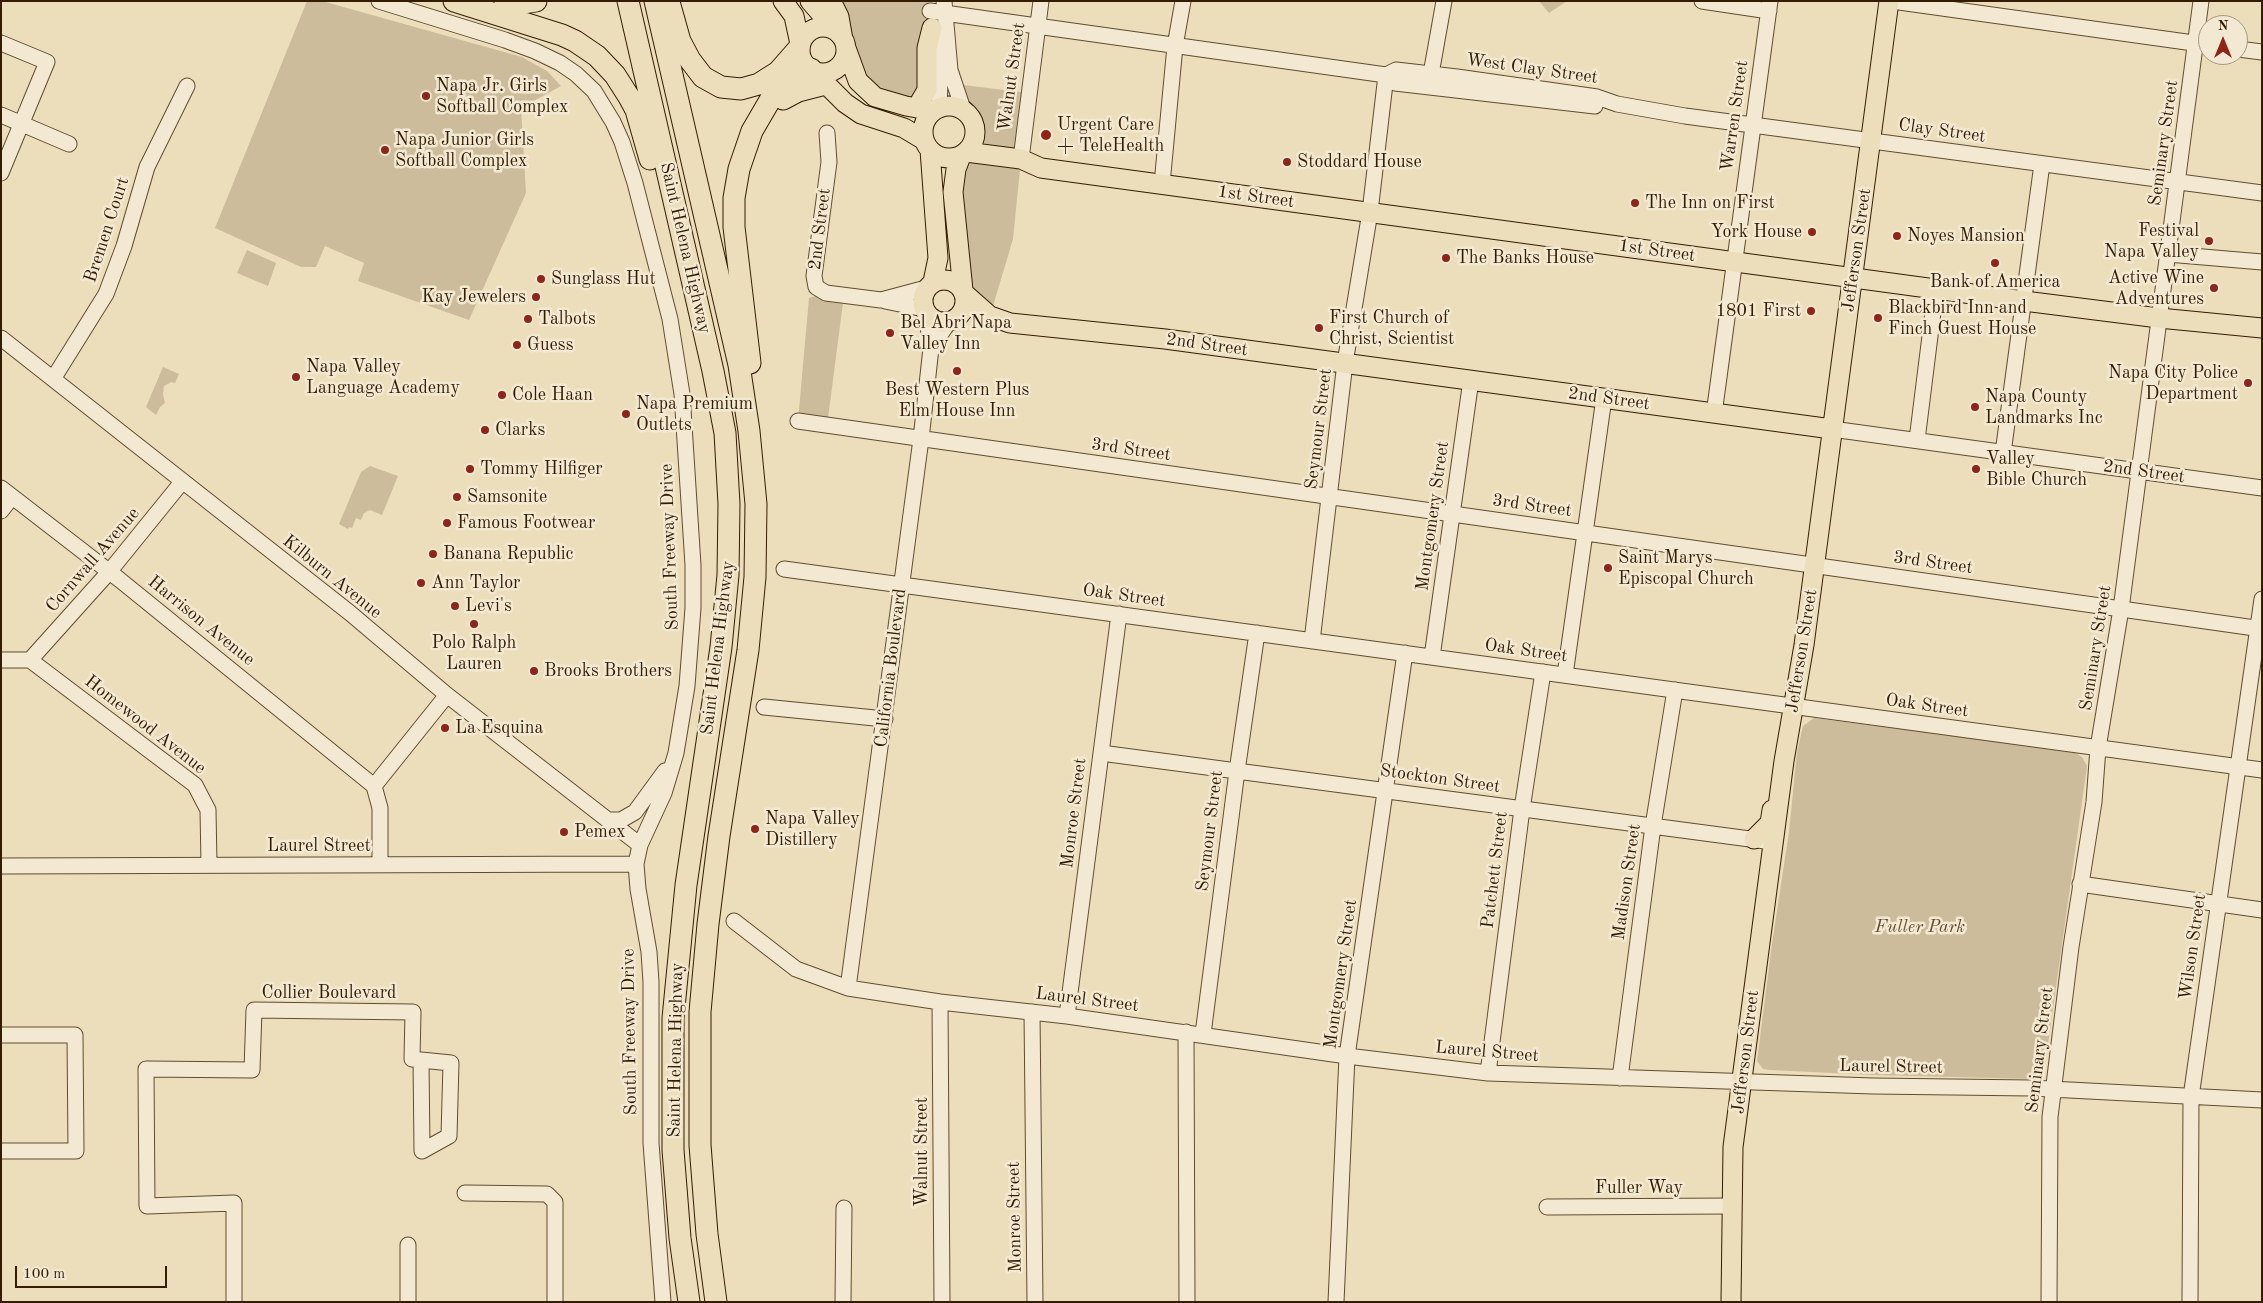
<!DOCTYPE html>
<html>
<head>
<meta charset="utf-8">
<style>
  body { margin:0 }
  #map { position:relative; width:2263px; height:1303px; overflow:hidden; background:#ecddbb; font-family:"Old Standard TT",serif }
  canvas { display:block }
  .frame { position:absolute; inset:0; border:2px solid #331c00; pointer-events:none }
  .north { position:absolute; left:2198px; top:15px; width:50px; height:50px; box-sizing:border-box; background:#f3e9d3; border:1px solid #a6977f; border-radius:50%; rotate:0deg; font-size:14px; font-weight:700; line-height:20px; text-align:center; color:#331c00 }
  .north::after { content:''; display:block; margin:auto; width:18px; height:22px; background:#8f2418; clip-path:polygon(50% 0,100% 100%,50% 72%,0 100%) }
  .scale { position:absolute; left:15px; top:1266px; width:152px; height:22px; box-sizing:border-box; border:2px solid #331c00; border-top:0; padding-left:6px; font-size:15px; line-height:18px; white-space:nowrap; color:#331c00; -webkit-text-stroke:4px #f3e9d3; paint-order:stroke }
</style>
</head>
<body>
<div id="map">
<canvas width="2263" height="1303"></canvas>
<div class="frame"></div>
<div class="north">N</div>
<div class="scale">100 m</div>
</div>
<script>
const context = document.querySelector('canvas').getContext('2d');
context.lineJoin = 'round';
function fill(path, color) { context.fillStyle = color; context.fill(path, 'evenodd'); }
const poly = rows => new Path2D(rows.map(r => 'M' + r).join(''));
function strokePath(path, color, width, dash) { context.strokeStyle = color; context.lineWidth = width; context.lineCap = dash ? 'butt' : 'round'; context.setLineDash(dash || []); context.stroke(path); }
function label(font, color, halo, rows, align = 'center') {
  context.font = font + ' "Old Standard TT",serif'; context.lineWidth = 5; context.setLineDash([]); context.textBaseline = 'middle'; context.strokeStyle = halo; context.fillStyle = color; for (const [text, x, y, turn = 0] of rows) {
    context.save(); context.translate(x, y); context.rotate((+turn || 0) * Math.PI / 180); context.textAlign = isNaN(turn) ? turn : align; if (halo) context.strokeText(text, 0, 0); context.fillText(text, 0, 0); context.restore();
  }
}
fill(poly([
  [307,1,322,1,522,57,547,71,561,86,521,108,526,193,469,320,358,281,364,263,325,246,316,267,301,267,215,228],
  [837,1,929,1,932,28,917,107,866,90],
  [1539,1,1567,1,1549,13],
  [955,84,1029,93,1021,159,1013,239,990,316,964,293,953,192,975,138,976,130,974,122,963,109],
  [247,250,276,263,268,286,237,273],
  [826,293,844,295,827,426,798,421,809,298],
  [163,367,179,374,175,383,171,382,164,386,163,394,165,403,160,407,156,415,146,407],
  [370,466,398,476,382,515,370,510,364,513,361,520,356,518,352,528,349,527,348,529,339,524,361,472],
  [1814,718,1973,738,2076,753,2082,757,2087,766,2044,1073,2033,1079,1874,1075,1770,1070,1763,1069,1757,1061,1772,944,1789,832,1797,752,1803,726]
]), '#cdbc9b');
const minor = poly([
  [379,1,505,40,535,51,560,63,576,74,594,91,613,122,622,142,635,183,670,319,682,394,693,565,693,608,687,686,676,753,664,793,640,845,636,864,638,889,649,952,651,982,651,1143,663,1302],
  [944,1,950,70,963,109],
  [1702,1,1769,11],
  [1892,1,2208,45],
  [930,11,1386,75,1396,70,1457,77,1597,97,1617,104,1685,116,2262,193],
  [934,40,940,82,939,108],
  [1,43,47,62,1,173],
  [2238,49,2262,52],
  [1431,74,1444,1],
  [1386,75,1395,83,1595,106],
  [1,115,69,144],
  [827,133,829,162,814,276,816,287,826,293,881,300,926,288],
  [1021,159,1041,1],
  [1162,184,1175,46,1183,1],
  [2168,254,2262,262],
  [885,301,924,309],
  [1,338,350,613,447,695,640,845],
  [931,348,949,322],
  [53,379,106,294,124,246,147,167,187,86],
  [1714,414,1770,1],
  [798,421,2262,629],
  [1832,429,2262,488],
  [1917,440,1936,288],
  [2003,453,2042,164],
  [1,488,120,580,374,786],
  [1,511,12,497],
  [784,569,2262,770],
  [1312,641,1345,363,1370,212,1386,75],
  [1432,657,1471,380],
  [1,660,30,660,195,785,208,810,209,864],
  [30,660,109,572,182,482],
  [1565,675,1604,398],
  [764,707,885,719],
  [1101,753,1765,841],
  [608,820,621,820,635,812,665,771],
  [380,865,380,808,374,786,447,695],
  [1,866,636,864],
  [2080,884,2262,910],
  [734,921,796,969,848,988,940,1002,1067,1016,1347,1056,1488,1073,1873,1086,2031,1088,2262,1100],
  [848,988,921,439,931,348,926,312],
  [940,1002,942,1302],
  [1032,1012,1035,1302],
  [1067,1016,1119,614],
  [1186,1032,1187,1302],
  [1203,1034,1237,771,1257,633],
  [1,1035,75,1035,76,1151,1,1151],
  [1488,1073,1522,809,1543,672],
  [1620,1078,1653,826,1675,690],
  [465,1193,547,1194,555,1202,555,1302],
  [1547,1207,1731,1206],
  [408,1245,408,1302],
  [234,1302,234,1203,147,1206,146,1069,252,1070,254,1010,413,1012,412,1059,421,1060,451,1063,449,1136,422,1151,421,1060],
  [843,1302,844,1208],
  [1336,1302,1347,1056,1405,653],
  [2049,1302,2050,1117,2071,947,2094,802,2098,748,2121,609,2201,1],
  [2190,1302,2191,1097,2262,599]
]);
const major = poly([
  [783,1,794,16,800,44],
  [810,1,835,30],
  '800 50a23 23 0 1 1 46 0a23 23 0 1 1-46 0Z',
  [846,48,858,81,875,97,906,106,933,111],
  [816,74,845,103,861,114,904,128,924,140],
  '923 132a26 26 0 1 1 52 0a26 26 0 1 1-52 0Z',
  [917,107,927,90,927,48,932,28],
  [930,150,938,258,933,282],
  [966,152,1021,159,1041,168,2024,301,2159,318,2262,328],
  [961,156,956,169,953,192,963,290],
  '923 301a21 21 0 1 1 42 0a21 21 0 1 1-42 0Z',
  [964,293,990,316,1010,323,1165,339,1832,429],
  [1754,839,1770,823,1772,810],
  [1731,1302,1733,1147,1784,761,1804,645,1889,1]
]);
const highway = poly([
  [454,1,562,35,575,41,597,56,615,75,629,97,636,110,650,159],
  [505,1,523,3,536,1],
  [628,1,713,371,725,433,729,504,728,575,721,647,686,885,673,1018,673,1150,680,1238,689,1302],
  [655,1,739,365,749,431,756,504,755,577,748,650,719,836,708,924,700,1012,700,1145,707,1234,716,1302],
  [830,1,838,17,841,34],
  [669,2,680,41,690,60,703,77,721,87,741,89,759,84,778,72,799,48],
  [783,99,798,91,825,84],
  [750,363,734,227,734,198,739,169,752,131,773,95,811,69]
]);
strokePath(minor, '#614c2f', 17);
strokePath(major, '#331c00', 21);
strokePath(highway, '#331c00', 23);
strokePath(minor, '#f3e9d3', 15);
strokePath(major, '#ecddbb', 19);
strokePath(highway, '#ecddbb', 21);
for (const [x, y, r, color] of [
  [426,96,5,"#8f2418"],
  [1046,135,6,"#8f2418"],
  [385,150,5,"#8f2418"],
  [1287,162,5,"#8f2418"],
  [1635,203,5,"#8f2418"],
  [1812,232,5,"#8f2418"],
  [1897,236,5,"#8f2418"],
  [2209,241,5,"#8f2418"],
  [1446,258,5,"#8f2418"],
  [1995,263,5,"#8f2418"],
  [541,279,5,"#8f2418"],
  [2214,288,5,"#8f2418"],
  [536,297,5,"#8f2418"],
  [1811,311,5,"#8f2418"],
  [1878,318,5,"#8f2418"],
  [528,319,5,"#8f2418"],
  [1319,328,5,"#8f2418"],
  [890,333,5,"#8f2418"],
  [517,345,5,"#8f2418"],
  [957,371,5,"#8f2418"],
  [296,377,5,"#8f2418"],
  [2248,383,5,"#8f2418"],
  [502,395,5,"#8f2418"],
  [1975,407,5,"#8f2418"],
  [626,414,5,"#8f2418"],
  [485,430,5,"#8f2418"],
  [470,469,5,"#8f2418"],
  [1976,469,5,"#8f2418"],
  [457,497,5,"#8f2418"],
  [447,523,5,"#8f2418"],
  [433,554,5,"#8f2418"],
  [1608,568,5,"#8f2418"],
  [421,583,5,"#8f2418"],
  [455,606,5,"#8f2418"],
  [474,624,5,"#8f2418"],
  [534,671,5,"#8f2418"],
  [445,728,5,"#8f2418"],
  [755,829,5,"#8f2418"],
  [564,832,5,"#8f2418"]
]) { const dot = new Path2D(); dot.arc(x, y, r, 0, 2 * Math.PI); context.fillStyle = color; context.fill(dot); strokePath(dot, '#f3e9d3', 2); }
label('18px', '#331c00', '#f3e9d3', [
  ["West Clay Street",1532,69,8],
  ["Walnut Street",1012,77,-82],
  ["Warren Street",1735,116,-82],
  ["Clay Street",1942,131,8],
  ["Seminary Street",2164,143,-82],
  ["1st Street",1256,197,8],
  ["2nd Street",820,229,-83],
  ["Bremen Court",107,230,-72],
  ["Saint Helena Highway",685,248,77],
  ["Jefferson Street",1857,250,-82],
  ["1st Street",1657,251,8],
  ["2nd Street",1207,345,8],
  ["2nd Street",1609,399,8],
  ["Seymour Street",1319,429,-83],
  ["3rd Street",1131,450,8],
  ["2nd Street",2144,472,8],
  ["3rd Street",1532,506,8],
  ["Montgomery Street",1433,516,-82],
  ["South Freeway Drive",670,547,-92],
  ["Cornwall Avenue",93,560,-49],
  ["3rd Street",1933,563,8],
  ["Kilburn Avenue",332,577,39],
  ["Oak Street",1124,596,8],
  ["Harrison Avenue",201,621,39],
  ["Saint Helena Highway",718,648,-83],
  ["Seminary Street",2096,648,-81],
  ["Oak Street",1526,651,8],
  ["Jefferson Street",1802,651,-81],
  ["California Boulevard",891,668,-83],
  ["Oak Street",1927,706,8],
  ["Homewood Avenue",145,725,38],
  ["Stockton Street",1440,779,8],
  ["Monroe Street",1074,813,-83],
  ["Seymour Street",1210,831,-83],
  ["Laurel Street",319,846],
  ["Patchett Street",1495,870,-83],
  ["Madison Street",1627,882,-82],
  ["Wilson Street",2193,947,-82],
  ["Montgomery Street",1341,974,-82],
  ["Collier Boulevard",329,993],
  ["Laurel Street",1087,1000,7],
  ["South Freeway Drive",630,1032,-91],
  ["Saint Helena Highway",676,1050,-89],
  ["Seminary Street",2040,1050,-83],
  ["Laurel Street",1487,1052,5],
  ["Jefferson Street",1746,1052,-83],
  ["Laurel Street",1891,1067,1],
  ["Walnut Street",922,1152,-90],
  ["Fuller Way",1639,1188],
  ["Monroe Street",1015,1217,-91]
]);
label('18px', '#331c00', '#f3e9d3', [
  ["Napa Jr. Girls",436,86],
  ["Softball Complex",436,107],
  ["Urgent Care",1057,125],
  ["+ TeleHealth",1057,146],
  ["Napa Junior Girls",395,140],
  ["Softball Complex",395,161],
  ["Stoddard House",1297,162],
  ["The Inn on First",1645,203],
  ["Festival",2199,231,"right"],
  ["Napa Valley",2199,252,"right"],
  ["York House",1802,232,"right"],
  ["Noyes Mansion",1907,236],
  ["The Banks House",1456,258],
  ["Active Wine",2204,278,"right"],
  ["Adventures",2204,299,"right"],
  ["Sunglass Hut",551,279],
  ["Bank of America",1995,282,"center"],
  ["Kay Jewelers",526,297,"right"],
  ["Blackbird Inn and",1888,308],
  ["Finch Guest House",1888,329],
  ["1801 First",1801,311,"right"],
  ["First Church of",1329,318],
  ["Christ, Scientist",1329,339],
  ["Talbots",538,319],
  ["Bel Abri Napa",900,323],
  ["Valley Inn",900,344],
  ["Guess",527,345],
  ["Napa Valley",306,367],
  ["Language Academy",306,388],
  ["Napa City Police",2238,373,"right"],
  ["Department",2238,394,"right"],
  ["Best Western Plus",957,390,"center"],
  ["Elm House Inn",957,411,"center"],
  ["Cole Haan",512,395],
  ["Napa County",1985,397],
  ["Landmarks Inc",1985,418],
  ["Napa Premium",636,404],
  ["Outlets",636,425],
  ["Clarks",495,430],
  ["Valley",1986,459],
  ["Bible Church",1986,480],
  ["Tommy Hilfiger",480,469],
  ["Samsonite",467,497],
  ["Famous Footwear",457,523],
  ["Banana Republic",443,554],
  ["Saint Marys",1618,558],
  ["Episcopal Church",1618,579],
  ["Ann Taylor",431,583],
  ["Levi's",465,606],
  ["Polo Ralph",474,643,"center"],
  ["Lauren",474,664,"center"],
  ["Brooks Brothers",544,671],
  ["La Esquina",455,728],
  ["Napa Valley",765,819],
  ["Distillery",765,840],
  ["Pemex",574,832]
], 'left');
label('italic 18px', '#614c2e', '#f3e9d3', [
  ["Fuller Park",1920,927]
]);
</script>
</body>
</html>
